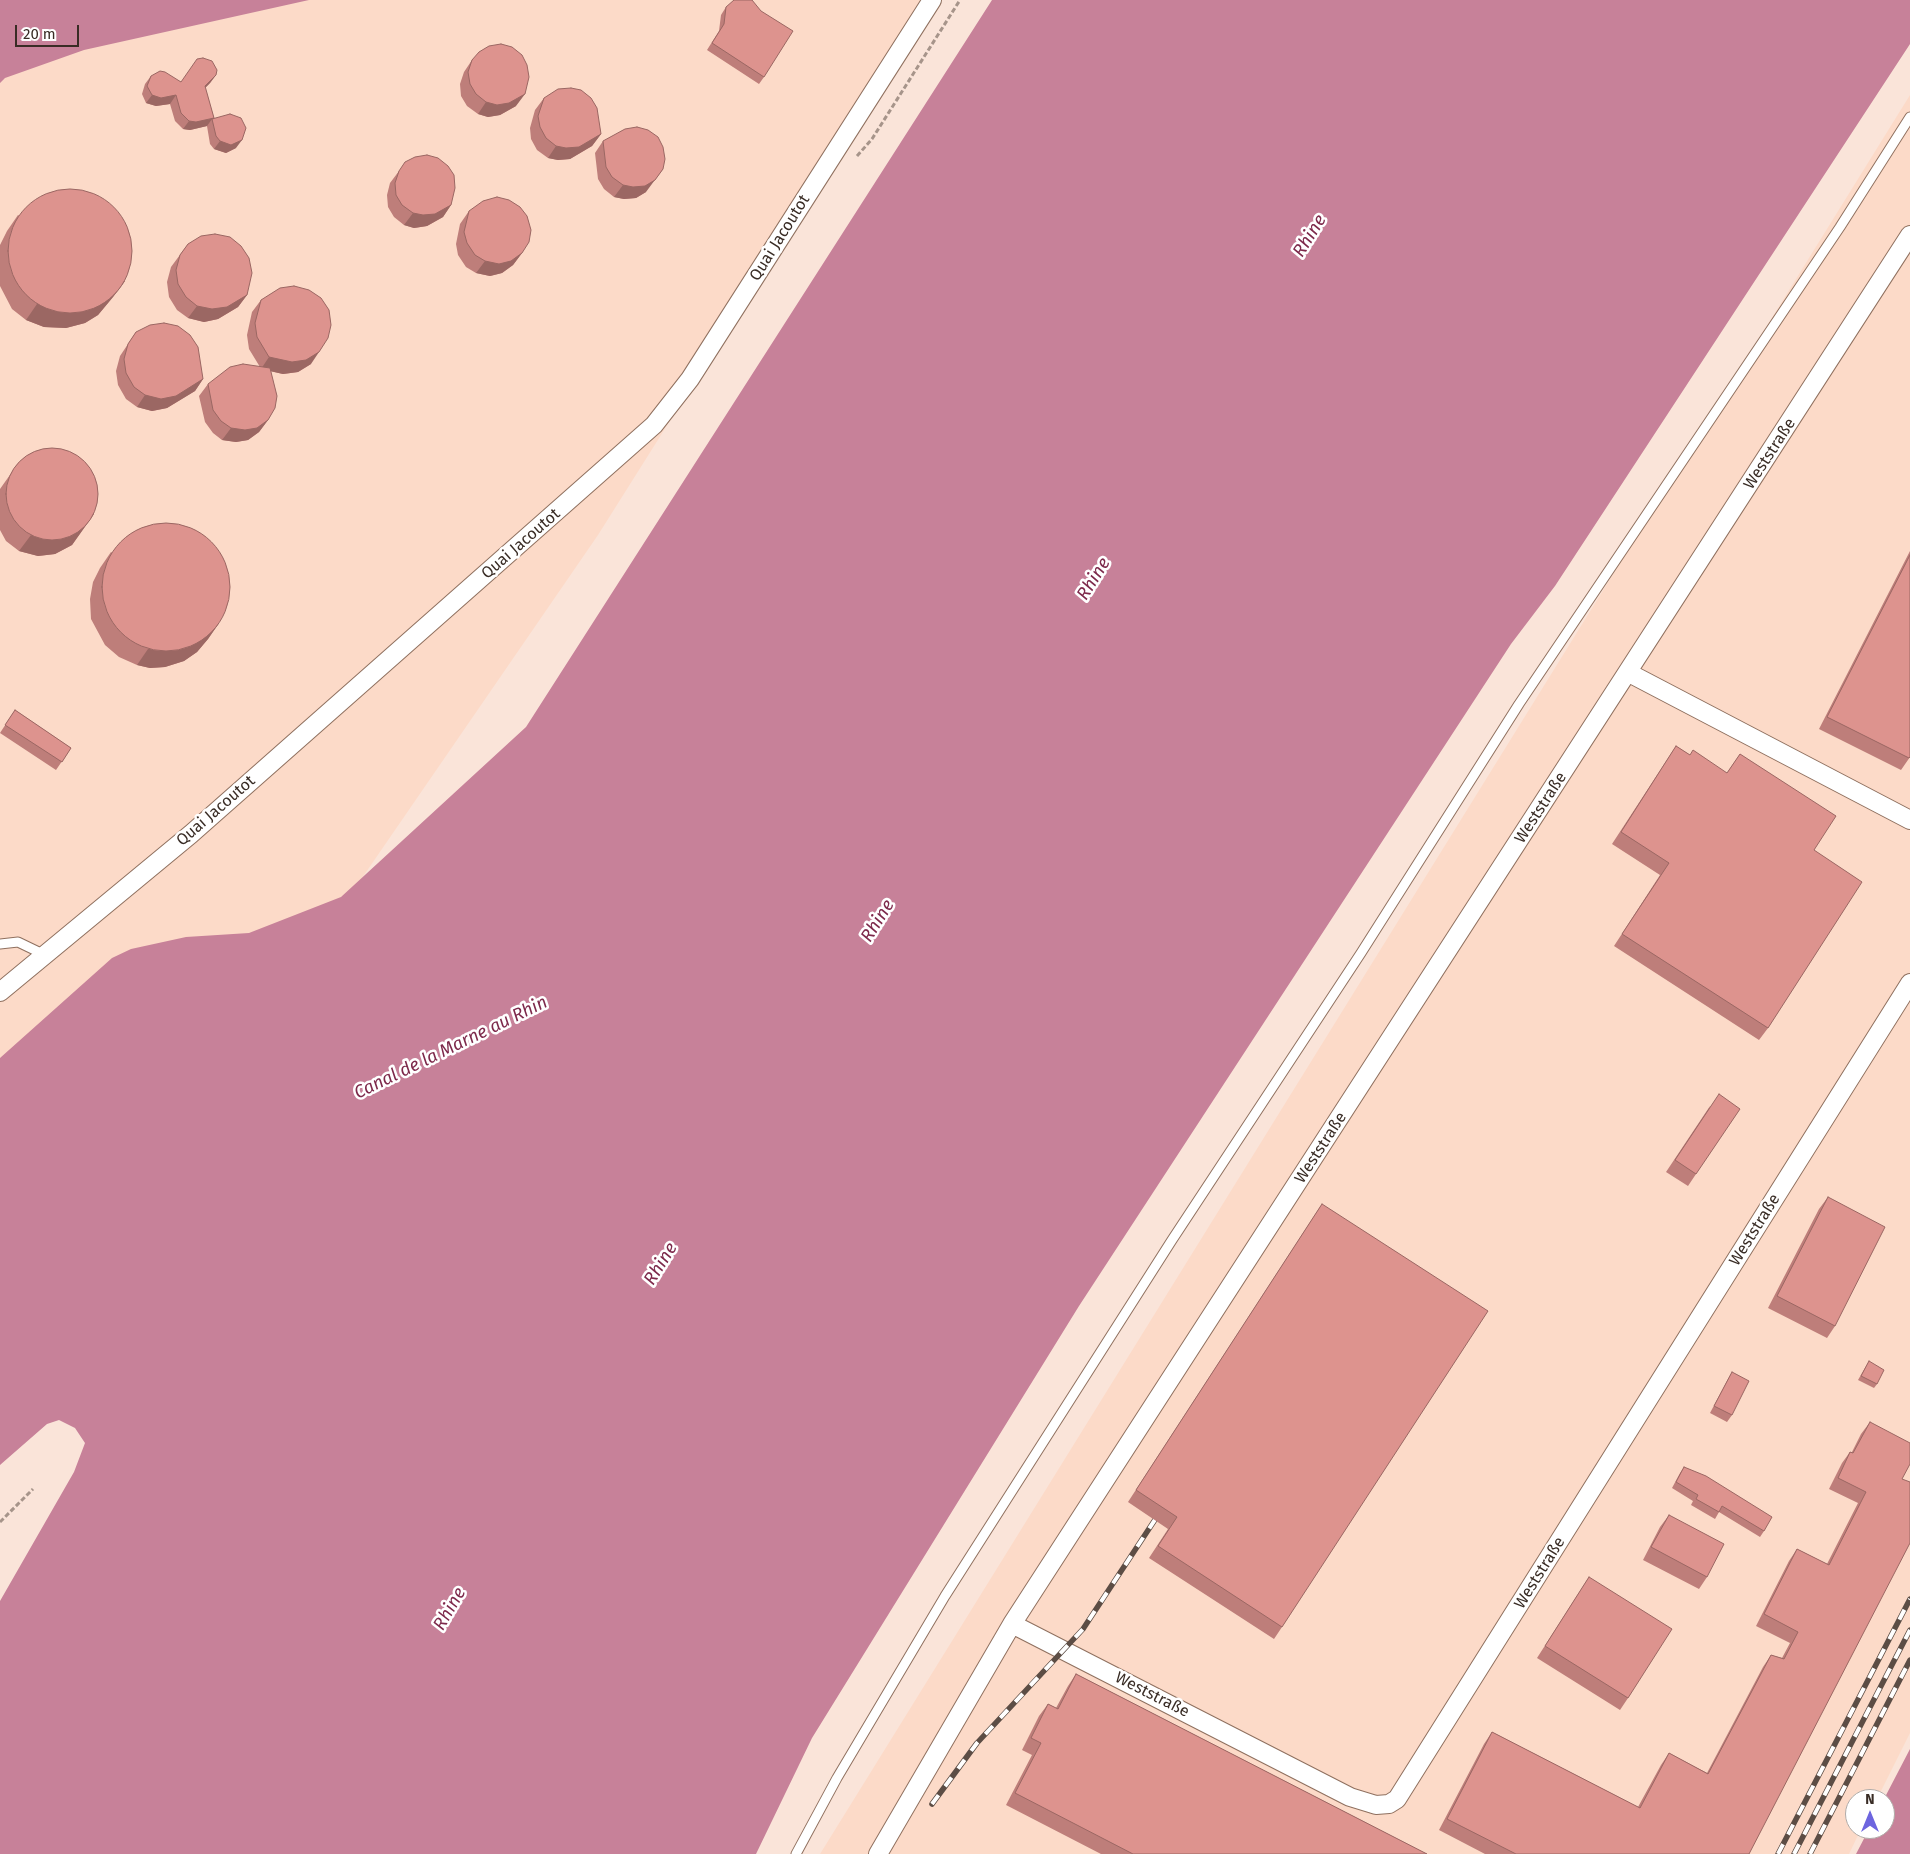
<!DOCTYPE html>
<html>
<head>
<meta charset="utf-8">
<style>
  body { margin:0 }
  #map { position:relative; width:1910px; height:1854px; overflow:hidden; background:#fae4d9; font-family:"Fira Sans",sans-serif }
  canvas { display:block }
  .north { position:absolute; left:1845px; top:1789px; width:50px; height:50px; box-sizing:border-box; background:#fff; border:1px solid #b0aba8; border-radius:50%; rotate:0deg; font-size:14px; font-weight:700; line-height:20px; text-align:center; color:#392c25 }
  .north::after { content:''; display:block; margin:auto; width:18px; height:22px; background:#6d65df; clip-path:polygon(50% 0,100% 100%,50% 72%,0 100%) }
  .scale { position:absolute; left:15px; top:25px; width:64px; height:22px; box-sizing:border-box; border:2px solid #392c25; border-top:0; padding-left:6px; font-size:15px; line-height:18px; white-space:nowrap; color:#392c25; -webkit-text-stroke:4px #fff; paint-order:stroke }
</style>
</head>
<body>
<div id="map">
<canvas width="1910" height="1854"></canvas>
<div class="north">N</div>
<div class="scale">20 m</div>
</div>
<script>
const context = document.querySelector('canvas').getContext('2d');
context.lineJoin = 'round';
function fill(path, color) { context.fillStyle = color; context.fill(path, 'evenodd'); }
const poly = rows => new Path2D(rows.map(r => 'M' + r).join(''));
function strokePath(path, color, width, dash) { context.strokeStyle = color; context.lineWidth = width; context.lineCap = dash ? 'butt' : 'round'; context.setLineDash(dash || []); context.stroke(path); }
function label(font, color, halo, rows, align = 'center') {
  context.font = font + ' "Fira Sans",sans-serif'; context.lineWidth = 5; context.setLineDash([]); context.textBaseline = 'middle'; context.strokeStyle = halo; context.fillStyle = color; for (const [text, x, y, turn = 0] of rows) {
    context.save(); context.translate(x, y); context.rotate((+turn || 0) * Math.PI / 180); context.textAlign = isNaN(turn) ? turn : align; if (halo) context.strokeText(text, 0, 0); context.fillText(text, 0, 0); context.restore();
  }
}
fill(poly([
  [0,0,935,0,598,535,362,878,0,1457],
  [1910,95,1910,1733,1877,1799,1855,1799,1855,1829,1861,1829,1849,1854,820,1854]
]), '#fcdac8');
fill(poly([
  [0,0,309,0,84,50,5,78,0,83],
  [992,0,1910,0,1910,44,1555,586,1511,644,1079,1306,812,1738,756,1854,0,1854,0,1601,74,1472,85,1443,75,1428,59,1420,47,1424,0,1465,0,1058,112,958,131,949,186,937,249,933,341,897,526,727],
  [1910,1749,1910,1854,1856,1854,1869,1829,1885,1829,1884,1799]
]), '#c78199');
const lane = poly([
  [0,944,18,942,45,955],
  [796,1854,837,1778,945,1596,1172,1240,1361,953,1519,704,1840,227,1910,117]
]);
const street = poly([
  [1629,673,1910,820],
  [0,992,191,834,654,425,690,379,932,0],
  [1012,1624,1350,1797,1376,1805,1389,1804,1397,1799,1910,983],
  [878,1854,1012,1624,1910,235]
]);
strokePath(lane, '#8f705f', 11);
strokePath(street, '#8f705f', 20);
strokePath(poly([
  [857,156,872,139,960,0],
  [0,1522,33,1489]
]), '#a6948a', 3, [5, 2.5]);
strokePath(lane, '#fff', 9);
strokePath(street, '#fff', 18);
const rail = poly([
  [932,1804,977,1743,1083,1629,1162,1509],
  [1778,1854,1910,1599],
  [1794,1854,1910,1630],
  [1810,1854,1910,1660]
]);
strokePath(rail, '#5c4d45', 5.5);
strokePath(rail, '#fff', 4, [11]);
fill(poly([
  [726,7,764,77,759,84,707,50,719,31,721,15],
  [472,60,516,106,500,115,488,117,478,114,467,106,461,96,460,84,464,72],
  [216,75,210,83,205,88,214,118,236,148,226,153,214,149,210,144,207,126,190,130,183,129,175,121,170,104,156,106,146,103,142,94,145,84,151,76,181,82],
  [544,98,601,134,592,146,570,159,558,160,548,158,537,150,531,139,530,128,535,110],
  [603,141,646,192,636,198,624,199,614,197,604,189,598,179,595,153],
  [399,171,451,205,443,217,427,226,414,228,404,225,394,217,388,207,387,195,390,183],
  [469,211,522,253,513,265,502,273,490,276,476,273,466,267,458,255,456,244,460,224],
  [18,215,125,281,113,297,98,315,85,323,66,328,44,327,26,320,12,309,0,286,0,245,7,231],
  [188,244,247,295,238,307,218,319,204,322,188,318,177,310,169,297,167,282,171,267],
  [261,300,311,364,298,372,283,374,270,371,268,420,259,432,248,440,236,442,222,440,213,433,205,422,199,396,208,384,260,367,249,349,247,335,252,312],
  [136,332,203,379,195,391,167,408,152,411,137,407,126,399,118,385,116,371,120,356],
  [12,472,94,514,72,545,55,554,38,556,19,551,6,541,0,530,0,489],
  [1910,551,1910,757,1901,770,1819,729],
  [111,552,219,623,208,639,197,652,184,661,165,667,150,668,137,665,119,657,105,645,91,619,90,599,93,582,100,568],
  [15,710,71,748,56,770,0,733],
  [1676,746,1690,755,1727,773,1740,754,1814,850,1768,1028,1759,1040,1614,946,1660,875,1612,844],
  [1710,1106,1696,1174,1688,1186,1666,1172],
  [1828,1197,1835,1326,1827,1338,1768,1308,1819,1209],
  [1322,1204,1282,1627,1274,1639,1149,1558,1168,1529,1128,1502],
  [1869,1361,1877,1384,1874,1388,1858,1380],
  [1732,1372,1732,1415,1727,1422,1710,1413,1728,1379],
  [1870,1422,1902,1479,1749,1854,1485,1854,1439,1830,1484,1744,1492,1732,1638,1807,1661,1765,1669,1753,1707,1773,1763,1667,1771,1655,1782,1658,1790,1643,1756,1626,1789,1561,1797,1549,1827,1564,1858,1503,1829,1489,1842,1463,1850,1452,1852,1452,1861,1434],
  [1684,1467,1764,1531,1760,1537,1719,1512,1715,1519,1691,1505,1693,1501,1672,1488,1680,1473],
  [1669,1515,1707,1577,1699,1589,1643,1560,1660,1527],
  [1589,1577,1628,1698,1620,1710,1537,1658],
  [1076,1674,1427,1854,1101,1854,1006,1805,1032,1755,1022,1750,1039,1716,1048,1704,1056,1708,1068,1686]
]), '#be7e7a');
fill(poly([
  [216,75,210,83,199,94,205,86],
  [525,94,516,106,500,115,488,117,478,114,486,102],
  [152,95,176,95,170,104,156,106,146,103],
  [212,119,207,126,190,130,183,129,189,121],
  [601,134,592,146,570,159,558,160,548,158,556,146],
  [242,140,236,148,226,153,214,149,220,141],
  [663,169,646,192,636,198,624,199,614,197,623,185],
  [451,205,443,217,427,226,414,228,404,225,413,213],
  [522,253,513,265,502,273,490,276,476,273,485,261],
  [125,281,113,297,98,315,85,323,66,328,44,327,26,320,37,304],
  [247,295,238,307,218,319,204,322,188,318,197,306],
  [319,352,311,364,298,372,283,374,261,369,269,357],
  [203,379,195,391,167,408,152,411,137,407,145,395],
  [268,420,259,432,248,440,236,442,222,440,231,428],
  [94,514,72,545,55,554,38,556,19,551,31,535],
  [219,623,208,639,197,652,184,661,165,667,150,668,137,665,148,649]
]), '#9b6763');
const building = poly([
  [734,0,752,0,761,11,793,31,764,77,712,43,724,24,726,7,734,0],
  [501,44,512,47,522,55,527,65,529,77,525,94,509,103,497,105,486,102,476,94,470,84,468,72,472,60,479,52,489,46,501,44],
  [203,58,212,61,217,70,216,75,205,86,214,118,196,122,189,121,181,113,176,95,161,98,152,95,147,86,151,76,160,71,165,72,181,82,197,59,203,58],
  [571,88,581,90,591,98,597,108,601,134,579,147,566,148,556,146,546,138,540,127,538,116,544,98,558,89,571,88],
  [230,114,241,118,246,128,242,140,231,145,220,141,216,136,212,119,230,114],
  [637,127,648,130,658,137,663,147,665,159,663,169,655,180,645,186,633,187,623,185,612,177,606,167,603,141,625,129,637,127],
  [427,155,438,158,448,166,454,175,455,188,451,205,435,214,423,215,413,213,402,205,396,195,395,183,399,171,405,162,415,157,427,155],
  '8 251a62 62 0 1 1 124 0a62 62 0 1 1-124 0Z',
  [497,197,509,200,520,207,527,216,531,230,529,242,522,253,511,261,499,264,485,261,475,255,467,243,464,232,469,211,483,201,497,197],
  [215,234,230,237,241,246,249,258,252,273,247,295,227,307,212,309,197,306,186,297,178,284,176,270,180,255,188,244,201,236,215,234],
  [294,286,309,290,321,298,329,310,331,325,328,338,319,352,306,360,292,362,269,357,257,337,255,323,261,300,280,288,294,286],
  [164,323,178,326,190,335,198,347,203,379,176,396,161,399,145,395,134,387,126,373,124,359,128,344,136,332,150,325,164,323],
  [243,364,270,368,277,396,275,408,268,420,257,428,245,430,231,428,221,421,213,410,208,384,230,367,243,364],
  '6 494a46 46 0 1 1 92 0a46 46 0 1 1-92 0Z',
  '102 587a64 64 0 1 1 128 0a64 64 0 1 1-128 0Z',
  [1910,555,1910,757,1909,758,1827,717,1910,555],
  [15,710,71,748,62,762,5,725,15,710],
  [1676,746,1690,755,1693,750,1727,773,1740,754,1836,816,1814,850,1862,882,1768,1028,1622,934,1669,863,1621,832,1676,746],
  [1719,1094,1740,1109,1696,1174,1675,1160,1719,1094],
  [1828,1197,1885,1227,1835,1326,1777,1296,1828,1197],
  [1322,1204,1488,1311,1282,1627,1158,1546,1177,1517,1136,1490,1322,1204],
  [1869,1361,1884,1370,1877,1384,1861,1376,1869,1361],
  [1732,1372,1749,1381,1732,1415,1714,1406,1732,1372],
  [1870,1422,1910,1443,1910,1464,1902,1479,1910,1482,1910,1543,1749,1854,1516,1854,1447,1819,1492,1732,1640,1808,1669,1753,1708,1774,1771,1655,1784,1659,1798,1632,1764,1614,1797,1549,1829,1565,1866,1492,1838,1478,1850,1452,1853,1453,1870,1422],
  [1684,1467,1706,1476,1772,1517,1764,1531,1722,1506,1719,1512,1696,1499,1698,1495,1676,1482,1684,1467],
  [1669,1515,1724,1544,1707,1577,1651,1547,1669,1515],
  [1589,1577,1672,1629,1628,1698,1545,1646,1589,1577],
  [1076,1674,1427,1854,1133,1854,1015,1793,1041,1743,1031,1738,1048,1704,1058,1709,1076,1674]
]);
fill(building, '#dd938e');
strokePath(building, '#9b6763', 1);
label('16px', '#392c25', '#fff', [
  ["Quai Jacoutot",780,238,-58],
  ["Weststraße",1770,454,-57],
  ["Quai Jacoutot",521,544,-41],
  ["Weststraße",1541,808,-57],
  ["Quai Jacoutot",216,811,-41],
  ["Weststraße",1321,1148,-57],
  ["Weststraße",1755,1230,-58],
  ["Weststraße",1540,1573,-58],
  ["Weststraße",1152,1695,27]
]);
label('italic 18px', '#7d294b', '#fff', [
  ["Rhine",1310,236,-58],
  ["Rhine",1094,579,-58],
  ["Rhine",878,921,-58],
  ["Canal de la Marne au Rhin",451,1048,-26],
  ["Rhine",661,1264,-58],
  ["Rhine",450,1609,-60]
]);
</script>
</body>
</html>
